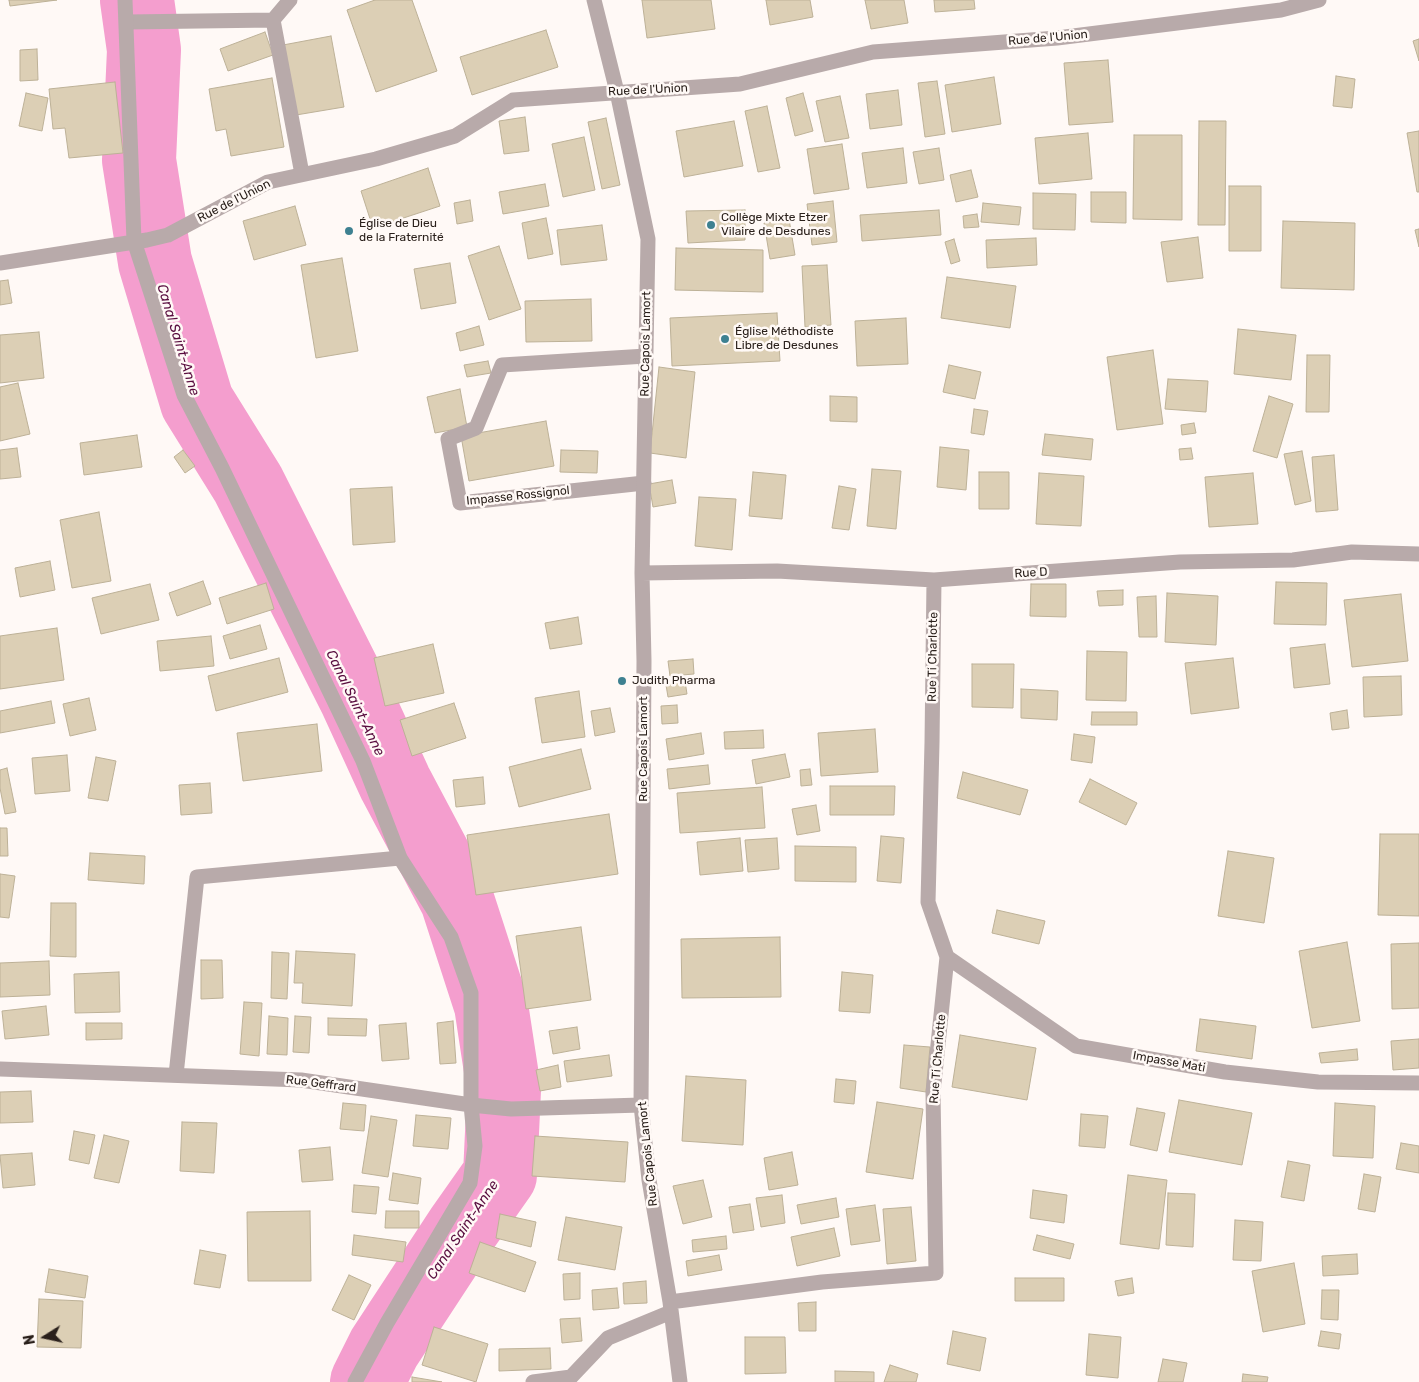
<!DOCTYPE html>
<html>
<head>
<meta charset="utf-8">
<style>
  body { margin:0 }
  #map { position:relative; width:1419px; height:1382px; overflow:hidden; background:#fff9f6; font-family:Rubik,sans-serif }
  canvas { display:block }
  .north { position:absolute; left:20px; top:1312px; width:50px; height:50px; -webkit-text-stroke:4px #fff9f6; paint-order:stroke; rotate:260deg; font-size:14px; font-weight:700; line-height:20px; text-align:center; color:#2a201b }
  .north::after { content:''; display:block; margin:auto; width:18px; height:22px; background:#2a201b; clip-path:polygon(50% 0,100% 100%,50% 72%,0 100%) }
</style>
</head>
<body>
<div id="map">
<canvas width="1419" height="1382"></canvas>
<div class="north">N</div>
</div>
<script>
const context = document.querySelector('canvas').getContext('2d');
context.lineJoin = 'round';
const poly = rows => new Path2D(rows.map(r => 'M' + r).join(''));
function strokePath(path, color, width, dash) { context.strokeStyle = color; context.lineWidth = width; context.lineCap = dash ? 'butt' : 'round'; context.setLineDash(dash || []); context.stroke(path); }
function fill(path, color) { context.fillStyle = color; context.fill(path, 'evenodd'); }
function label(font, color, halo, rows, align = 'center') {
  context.font = font + ' Rubik,sans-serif'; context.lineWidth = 5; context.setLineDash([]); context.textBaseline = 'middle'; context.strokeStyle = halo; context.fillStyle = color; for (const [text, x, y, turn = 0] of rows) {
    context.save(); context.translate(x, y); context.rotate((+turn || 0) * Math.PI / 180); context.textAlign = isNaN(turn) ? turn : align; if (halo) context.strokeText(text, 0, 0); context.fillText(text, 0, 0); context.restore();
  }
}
strokePath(poly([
  [137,0,144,50,139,160,155,262,197,402,248,484,356,698,395,783,457,900,491,1005,504,1090,500,1175,462,1229,384,1348,367,1382]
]), '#f49ece', 74);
const building = poly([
  [9,0,57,0,10,6,9,0],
  [375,0,412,0,437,71,376,92,347,10,375,0],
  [642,0,711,0,715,29,647,38,642,0],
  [766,0,810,0,813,17,770,25,766,0],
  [865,0,904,0,908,23,871,29,865,0],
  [934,0,974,0,975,9,935,12,934,0],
  [546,30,558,67,472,95,460,57,546,30],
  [265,32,273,55,228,71,220,49,265,32],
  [331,36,344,107,296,115,283,45,331,36],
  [1419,39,1419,61,1413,41,1419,39],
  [37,49,38,80,20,81,20,50,37,49],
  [1108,60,1113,122,1069,125,1064,63,1108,60],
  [1336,76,1355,79,1352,108,1333,106,1336,76],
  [994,77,1001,124,952,132,945,85,994,77],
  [272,78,284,147,231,156,226,129,216,131,209,89,272,78],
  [937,81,945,134,925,137,918,83,937,81],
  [115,82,123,153,69,158,65,128,53,129,49,89,115,82],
  [898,90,902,125,870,129,866,94,898,90],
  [26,93,48,98,42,131,19,126,26,93],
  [803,93,813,131,795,136,786,98,803,93],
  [840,96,849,138,825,142,816,101,840,96],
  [767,106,780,168,758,172,745,111,767,106],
  [525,117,529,151,504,154,499,121,525,117],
  [606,118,620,185,602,189,588,122,606,118],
  [734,121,743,166,684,177,676,131,734,121],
  [1199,121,1226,121,1225,225,1198,225,1199,121],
  [1419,131,1419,192,1417,192,1407,133,1419,131],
  [1088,133,1092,179,1039,184,1035,138,1088,133],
  [1134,135,1182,135,1182,220,1133,219,1134,135],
  [584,137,595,190,563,197,552,144,584,137],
  [842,144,849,189,814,194,807,149,842,144],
  [903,148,907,183,867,188,862,153,903,148],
  [939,148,944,180,919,184,913,152,939,148],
  [428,168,440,206,373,228,361,191,428,168],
  [971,170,978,197,956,202,950,175,971,170],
  [545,184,549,206,503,214,499,192,545,184],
  [1229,186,1261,186,1261,251,1229,251,1229,186],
  [1091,192,1126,192,1126,223,1091,222,1091,192],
  [1033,193,1076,194,1075,230,1033,229,1033,193],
  [470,200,473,221,457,224,454,203,470,200],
  [833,201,837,242,812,245,807,204,833,201],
  [983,203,1021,207,1019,225,981,222,983,203],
  [295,206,306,245,254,260,243,221,295,206],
  [745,210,745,240,688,243,686,211,745,210],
  [939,210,941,235,862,241,860,215,939,210],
  [977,214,979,227,964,228,963,216,977,214],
  [546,218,553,254,528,259,522,223,546,218],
  [789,219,795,255,770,259,764,223,789,219],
  [1283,221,1355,223,1354,290,1281,288,1283,221],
  [602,225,607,260,561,265,557,230,602,225],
  [1419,229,1419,247,1415,230,1419,229],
  [1198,237,1203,278,1167,282,1161,242,1198,237],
  [1036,238,1037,265,987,268,986,240,1036,238],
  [954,239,960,261,951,264,945,242,954,239],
  [499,246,521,309,489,320,468,256,499,246],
  [676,248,763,250,763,292,675,290,676,248],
  [342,258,358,351,316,358,301,265,342,258],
  [450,263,456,303,421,309,414,269,450,263],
  [827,265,831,325,805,327,802,266,827,265],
  [947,277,1016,286,1010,328,941,318,947,277],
  [8,280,12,303,0,305,0,281,8,280],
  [591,299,592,341,526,342,525,301,591,299],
  [777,313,780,361,672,366,670,318,777,313],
  [906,318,908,364,857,366,855,321,906,318],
  [479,326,484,345,460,351,456,333,479,326],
  [1238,329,1296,335,1291,380,1234,374,1238,329],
  [39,332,44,378,0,383,0,335,39,332],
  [1153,350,1163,424,1117,430,1107,357,1153,350],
  [1307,355,1330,355,1329,412,1306,412,1307,355],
  [488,361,491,373,467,377,464,365,488,361],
  [949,365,981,372,975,399,943,392,949,365],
  [659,367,695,372,686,458,650,453,659,367],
  [1168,379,1208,381,1206,412,1165,409,1168,379],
  [18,383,30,434,0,441,0,387,18,383],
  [460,389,467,427,435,433,427,397,460,389],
  [830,396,857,397,857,422,830,421,830,396],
  [1269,396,1293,404,1277,458,1253,451,1269,396],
  [974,409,988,411,984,435,971,433,974,409],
  [546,421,554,466,469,481,461,436,546,421],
  [1194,423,1196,433,1182,435,1181,425,1194,423],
  [1045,434,1093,439,1091,460,1042,455,1045,434],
  [137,435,142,467,84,475,80,443,137,435],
  [940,447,969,450,966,490,937,487,940,447],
  [17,448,21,477,0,479,0,450,17,448],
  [1191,448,1193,459,1180,460,1179,449,1191,448],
  [183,450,195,466,185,473,174,457,183,450],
  [561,450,598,451,597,473,560,472,561,450],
  [1302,451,1311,501,1295,505,1284,454,1302,451],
  [1334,455,1338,510,1316,512,1312,457,1334,455],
  [872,469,901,471,896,529,867,526,872,469],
  [753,472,786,475,782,519,749,516,753,472],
  [979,472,1009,472,1009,509,979,509,979,472],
  [1039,473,1084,476,1081,526,1036,524,1039,473],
  [1253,473,1258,524,1209,527,1205,477,1253,473],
  [672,480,676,503,653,507,649,484,672,480],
  [839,486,856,489,849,530,832,528,839,486],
  [392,487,395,542,353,545,350,489,392,487],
  [699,497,736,499,732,550,695,546,699,497],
  [99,512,111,581,72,588,60,520,99,512],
  [50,561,55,590,20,597,15,568,50,561],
  [203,581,211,604,177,616,169,593,203,581],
  [1276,582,1327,583,1326,625,1274,624,1276,582],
  [266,583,274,609,227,624,219,598,266,583],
  [150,584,159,620,101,634,92,598,150,584],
  [1031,584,1066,584,1066,617,1030,616,1031,584],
  [1123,590,1123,605,1099,606,1097,591,1123,590],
  [1167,593,1218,596,1216,645,1165,642,1167,593],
  [1401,594,1408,661,1352,667,1344,600,1401,594],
  [1156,596,1157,637,1139,637,1137,597,1156,596],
  [578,617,582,644,550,649,545,623,578,617],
  [260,625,267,649,230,659,223,636,260,625],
  [57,628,64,680,0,689,0,636,57,628],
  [211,636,214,666,160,671,157,641,211,636],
  [433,644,444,693,385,706,374,658,433,644],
  [1325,644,1330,684,1294,688,1290,648,1325,644],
  [1087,651,1127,652,1126,701,1086,700,1087,651],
  [279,658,288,692,216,711,208,676,279,658],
  [1233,658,1239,708,1191,714,1185,663,1233,658],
  [693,659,694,674,670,676,668,661,693,659],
  [972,664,1014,664,1013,708,972,707,972,664],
  [1401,676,1402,715,1364,717,1363,677,1401,676],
  [685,681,687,694,668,697,666,685,685,681],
  [1021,689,1058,691,1057,720,1021,718,1021,689],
  [579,691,585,737,542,743,535,698,579,691],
  [89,698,96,730,70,736,63,704,89,698],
  [51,701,55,723,0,733,0,711,51,701],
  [454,703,466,738,412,756,400,720,454,703],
  [677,705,678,723,662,724,661,706,677,705],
  [610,708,615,732,595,736,591,711,610,708],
  [1347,710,1349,728,1332,730,1330,713,1347,710],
  [1092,712,1137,712,1137,725,1091,725,1092,712],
  [317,724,322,771,243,781,237,733,317,724],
  [875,729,878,772,821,776,818,733,875,729],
  [763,730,764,748,725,749,724,732,763,730],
  [701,733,704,754,669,760,666,739,701,733],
  [1074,734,1095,737,1092,763,1071,760,1074,734],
  [581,749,591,789,519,807,509,767,581,749],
  [785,754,790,777,756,784,752,760,785,754],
  [67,755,70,791,35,794,32,758,67,755],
  [96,757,116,761,108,801,88,798,96,757],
  [708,765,710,784,669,789,667,769,708,765],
  [7,768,16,812,5,814,0,788,0,770,7,768],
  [810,769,812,785,801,786,800,770,810,769],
  [963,772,1028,790,1020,815,957,798,963,772],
  [483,777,485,804,456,807,453,780,483,777],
  [1090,779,1137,803,1126,825,1079,802,1090,779],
  [210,783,212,813,181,815,179,785,210,783],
  [830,786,895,786,894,815,830,815,830,786],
  [762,787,765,828,680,833,677,793,762,787],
  [816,805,820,831,797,835,792,809,816,805],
  [609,814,618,874,476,895,467,835,609,814],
  [0,828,7,828,8,856,0,856,0,828],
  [1380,834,1419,834,1419,916,1378,915,1380,834],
  [881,836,904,838,901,883,877,881,881,836],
  [740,838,743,871,700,875,697,842,740,838],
  [777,838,779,869,748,872,745,840,777,838],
  [795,846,856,847,856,882,795,881,795,846],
  [1228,851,1274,858,1264,923,1218,916,1228,851],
  [90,853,145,856,144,884,88,880,90,853],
  [0,874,15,876,9,918,0,917,0,874],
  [51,903,76,903,76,957,50,956,51,903],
  [997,910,1045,921,1039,944,992,933,997,910],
  [581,927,591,1000,526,1009,516,936,581,927],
  [780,937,781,997,682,998,681,939,780,937],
  [1347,942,1360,1021,1312,1028,1299,951,1347,942],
  [1419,943,1419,1008,1392,1009,1391,944,1419,943],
  [296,951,355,954,352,1006,302,1003,303,983,294,983,296,951],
  [272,952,289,953,287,999,271,998,272,952],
  [201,960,222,960,223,998,201,999,201,960],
  [49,961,50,995,0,997,0,963,49,961],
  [119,972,120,1012,75,1013,74,974,119,972],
  [842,972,873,975,870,1013,839,1011,842,972],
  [244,1002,262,1003,259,1056,240,1054,244,1002],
  [46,1006,49,1035,5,1039,2,1011,46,1006],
  [269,1016,288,1018,287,1055,267,1054,269,1016],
  [295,1016,311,1017,309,1053,293,1052,295,1016],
  [328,1018,367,1019,366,1036,328,1035,328,1018],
  [1200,1019,1256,1026,1252,1059,1196,1051,1200,1019],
  [453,1021,456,1063,440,1064,437,1023,453,1021],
  [86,1023,122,1023,122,1039,86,1040,86,1023],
  [406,1023,409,1059,382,1061,379,1025,406,1023],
  [577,1027,580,1049,553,1054,549,1031,577,1027],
  [960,1035,1036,1048,1027,1100,952,1087,960,1035],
  [1419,1039,1419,1068,1393,1070,1391,1041,1419,1039],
  [904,1045,930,1047,926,1092,900,1088,904,1045],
  [1357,1049,1358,1060,1321,1063,1319,1053,1357,1049],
  [609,1055,612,1076,567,1082,564,1061,609,1055],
  [558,1065,561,1087,540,1091,536,1070,558,1065],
  [686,1076,746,1080,743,1145,682,1141,686,1076],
  [836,1079,856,1081,854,1104,834,1102,836,1079],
  [31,1091,33,1122,0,1123,0,1092,31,1091],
  [1179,1100,1252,1113,1242,1165,1169,1152,1179,1100],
  [877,1102,923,1109,913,1179,866,1172,877,1102],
  [343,1103,366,1105,364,1131,340,1129,343,1103],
  [1335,1103,1375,1106,1373,1158,1333,1156,1335,1103],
  [1137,1108,1165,1113,1157,1151,1130,1145,1137,1108],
  [1081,1114,1108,1116,1105,1148,1079,1146,1081,1114],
  [416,1115,451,1118,448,1149,413,1146,416,1115],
  [371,1116,397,1120,388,1177,362,1173,371,1116],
  [182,1122,217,1123,214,1173,180,1171,182,1122],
  [74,1131,95,1135,89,1164,69,1160,74,1131],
  [104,1135,129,1141,119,1183,94,1178,104,1135],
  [535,1136,628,1142,625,1182,532,1176,535,1136],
  [1401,1143,1419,1146,1419,1173,1396,1169,1401,1143],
  [330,1147,333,1180,302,1182,299,1150,330,1147],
  [792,1152,798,1185,769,1190,764,1158,792,1152],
  [32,1153,35,1185,3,1188,0,1155,32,1153],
  [1288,1161,1310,1165,1304,1201,1281,1197,1288,1161],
  [393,1173,421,1178,418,1204,389,1200,393,1173],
  [1364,1174,1381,1177,1375,1212,1358,1209,1364,1174],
  [1128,1175,1167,1180,1159,1249,1120,1244,1128,1175],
  [703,1180,712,1217,683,1224,673,1186,703,1180],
  [354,1185,379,1187,376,1214,352,1212,354,1185],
  [1033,1190,1067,1195,1064,1223,1030,1218,1033,1190],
  [1168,1193,1195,1194,1193,1247,1166,1245,1168,1193],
  [782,1195,785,1223,761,1227,756,1198,782,1195],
  [836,1198,839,1217,801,1224,797,1205,836,1198],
  [750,1204,754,1230,733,1233,729,1207,750,1204],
  [875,1205,880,1241,851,1245,846,1209,875,1205],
  [911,1207,916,1261,887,1264,883,1209,911,1207],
  [310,1211,311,1281,248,1281,247,1212,310,1211],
  [386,1211,419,1211,419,1228,385,1228,386,1211],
  [500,1214,536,1222,531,1247,496,1238,500,1214],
  [566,1217,622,1227,615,1270,558,1260,566,1217],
  [1235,1220,1263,1222,1261,1261,1233,1260,1235,1220],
  [834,1228,840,1256,797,1266,791,1237,834,1228],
  [354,1235,406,1242,403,1262,352,1255,354,1235],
  [1037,1235,1074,1244,1070,1259,1033,1250,1037,1235],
  [726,1236,727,1249,693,1252,692,1240,726,1236],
  [480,1242,536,1262,525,1292,469,1273,480,1242],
  [200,1250,226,1255,220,1288,194,1284,200,1250],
  [1357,1254,1358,1274,1323,1276,1322,1256,1357,1254],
  [719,1255,722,1270,688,1276,686,1261,719,1255],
  [1294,1263,1305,1324,1263,1332,1252,1271,1294,1263],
  [49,1269,88,1276,85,1298,45,1292,49,1269],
  [580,1273,580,1299,564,1300,563,1274,580,1273],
  [349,1275,371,1285,354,1320,332,1310,349,1275],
  [1015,1278,1064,1278,1064,1301,1015,1301,1015,1278],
  [1132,1278,1134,1293,1118,1296,1115,1281,1132,1278],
  [646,1281,647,1303,624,1304,623,1283,646,1281],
  [617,1288,619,1308,593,1310,592,1290,617,1288],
  [1322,1290,1339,1290,1338,1320,1321,1319,1322,1290],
  [39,1299,83,1301,81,1348,37,1347,39,1299],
  [816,1302,816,1331,799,1331,798,1303,816,1302],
  [580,1318,582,1341,562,1343,560,1319,580,1318],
  [434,1327,488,1344,476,1382,422,1365,434,1327],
  [953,1331,986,1338,980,1371,947,1364,953,1331],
  [1321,1331,1341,1334,1339,1349,1318,1346,1321,1331],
  [1089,1334,1121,1337,1118,1378,1086,1375,1089,1334],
  [745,1337,785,1337,786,1373,745,1374,745,1337],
  [550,1348,551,1369,499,1371,499,1349,550,1348],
  [1163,1359,1187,1363,1183,1382,1158,1382,1163,1359],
  [890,1365,918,1374,916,1382,884,1382,890,1365],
  [835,1371,874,1372,874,1382,835,1382,835,1371],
  [1243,1374,1268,1377,1267,1382,1242,1382,1243,1374],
  [412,1377,442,1382,412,1382,412,1377]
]);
fill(building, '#dccfb5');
strokePath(building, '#bdb197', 1);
strokePath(poly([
  [273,20,290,0],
  [127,22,273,20,302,174],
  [644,483,460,503,448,439,476,428,502,365,646,356]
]), '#b8aaaa', 15);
strokePath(poly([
  [125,0,134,241,184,395,222,468,363,761,400,858,451,937,471,993,471,1105,475,1146,470,1183,387,1323,355,1382],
  [594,0,617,92,648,239,642,573,644,661,641,1105,649,1180,670,1302,680,1382],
  [0,263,147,240,168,235,268,182,376,159,455,136,513,100,740,84,873,52,1057,38,1281,10,1319,0],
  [642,573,777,571,934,580,1180,562,1293,560,1352,552,1419,554],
  [947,957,1076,1046,1225,1072,1318,1082,1419,1083],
  [0,1069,301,1080,471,1105,511,1109,641,1105],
  [176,1075,197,877,400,858],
  [670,1302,822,1282,936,1273,933,1093,947,957,928,902,932,743,934,580],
  [533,1382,571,1377,608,1338,671,1312]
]), '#b8aaaa', 15);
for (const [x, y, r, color] of [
  [711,225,5,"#3e8191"],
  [349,231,5,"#3e8191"],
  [725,339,5,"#3e8191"],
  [622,681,5,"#3e8191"]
]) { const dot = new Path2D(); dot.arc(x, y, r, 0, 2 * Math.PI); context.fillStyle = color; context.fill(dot); strokePath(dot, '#fff9f6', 2); }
label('12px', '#2a201b', '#fff9f6', [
  ["Rue de l'Union",1048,38,-5],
  ["Rue de l'Union",648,90,-3],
  ["Rue de l'Union",234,201,-27],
  ["Rue Capois Lamort",646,344,-89],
  ["Impasse Rossignol",518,496,-6],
  ["Rue D",1031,573,-4],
  ["Rue Ti Charlotte",933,657,-89],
  ["Rue Capois Lamort",644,749,-90],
  ["Rue Ti Charlotte",938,1059,-85],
  ["Impasse Mati",1169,1062,10],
  ["Rue Geffrard",321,1084,7],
  ["Rue Capois Lamort",648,1154,-96]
]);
label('12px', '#2a201b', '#fff9f6', [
  ["Collège Mixte Etzer",721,218],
  ["Vilaire de Desdunes",721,232],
  ["Église de Dieu",359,224],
  ["de la Fraternité",359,238],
  ["Église Méthodiste",735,332],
  ["Libre de Desdunes",735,346],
  ["Judith Pharma",632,681]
], 'left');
label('italic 14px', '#590d3f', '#fff9f6', [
  ["Canal Saint-Anne",178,340,73],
  ["Canal Saint-Anne",355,703,64],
  ["Canal Saint-Anne",463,1230,-56]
]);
</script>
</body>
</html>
